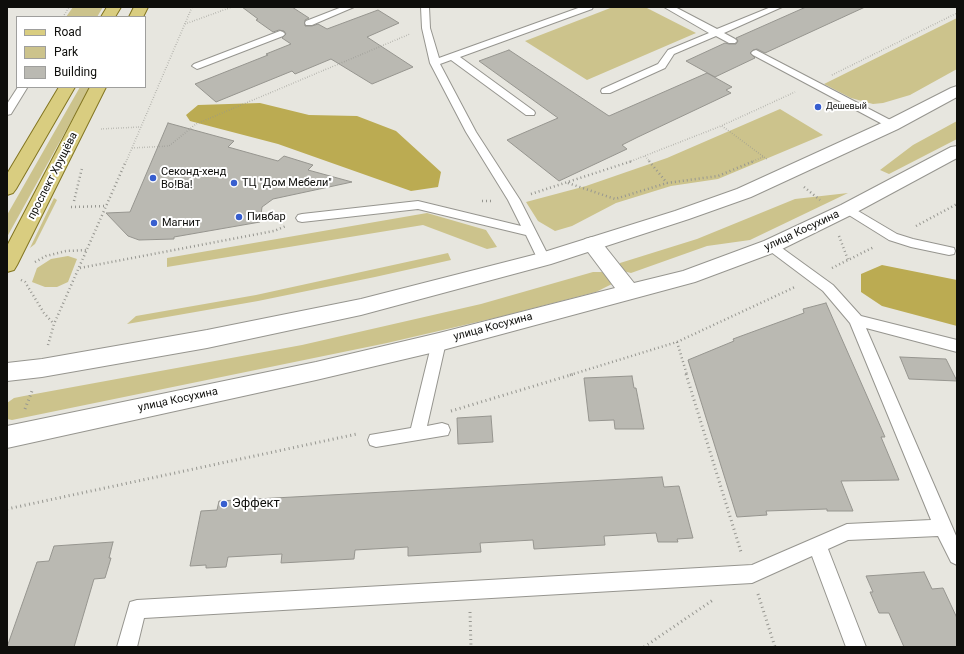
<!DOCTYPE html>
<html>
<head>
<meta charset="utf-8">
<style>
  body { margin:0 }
  #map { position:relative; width:964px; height:654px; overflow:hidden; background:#e7e6df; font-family:Roboto,sans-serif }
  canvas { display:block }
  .frame { position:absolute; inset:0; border:8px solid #0e0e0b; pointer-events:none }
  .legend { position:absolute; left:16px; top:16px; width:130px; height:72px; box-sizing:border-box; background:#fff; border:1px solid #9f9f9d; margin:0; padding:5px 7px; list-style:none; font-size:12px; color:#0e0e0b }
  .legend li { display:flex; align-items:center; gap:8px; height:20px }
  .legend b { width:20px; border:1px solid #9f9f9d }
</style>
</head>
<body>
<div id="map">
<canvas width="964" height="654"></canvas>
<div class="frame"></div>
<ul class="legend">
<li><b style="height:5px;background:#d9cd80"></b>Road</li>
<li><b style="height:11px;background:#ccc38c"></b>Park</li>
<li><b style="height:11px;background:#bab9b2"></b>Building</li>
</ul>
</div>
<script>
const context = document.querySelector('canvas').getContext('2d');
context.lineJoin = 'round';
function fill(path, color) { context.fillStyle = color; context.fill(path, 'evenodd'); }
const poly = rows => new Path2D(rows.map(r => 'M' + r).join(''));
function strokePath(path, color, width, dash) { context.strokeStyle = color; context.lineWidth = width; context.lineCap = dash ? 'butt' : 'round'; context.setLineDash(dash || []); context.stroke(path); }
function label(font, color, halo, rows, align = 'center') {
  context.font = font + ' Roboto,sans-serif'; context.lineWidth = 4; context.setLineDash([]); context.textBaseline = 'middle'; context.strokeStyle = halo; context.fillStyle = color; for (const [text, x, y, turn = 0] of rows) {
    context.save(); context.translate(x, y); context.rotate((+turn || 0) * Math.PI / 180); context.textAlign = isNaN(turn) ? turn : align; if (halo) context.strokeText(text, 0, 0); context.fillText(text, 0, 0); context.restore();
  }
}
fill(poly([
  [73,7,103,7,97,17,66,17],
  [613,7,645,7,696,33,587,80,525,41],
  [957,18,957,69,910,95,883,103,873,104,851,98,824,84],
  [80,87,90,87,7,237,7,215],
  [780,109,823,135,718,179,671,186,616,203,572,226,555,231,538,221,526,202,586,186,667,158],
  [957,121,957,139,889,174,880,170,913,145],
  [848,193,750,240,707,246,631,273,623,271,620,267,620,263,697,239,795,199],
  [54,198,57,200,35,244,30,248],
  [427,213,486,230,497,247,487,249,423,225,167,267,167,258],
  [448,253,451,260,375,277,258,301,127,324,136,316,256,295],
  [68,256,77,259,68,282,57,287,45,287,32,282,37,268,51,259],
  [593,272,602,272,610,279,612,284,596,292,499,317,387,343,12,420,7,419,7,403,14,398,24,396,302,345,481,304]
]), '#ccc38c');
fill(poly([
  [260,103,309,115,357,116,396,131,441,172,438,187,411,191,278,144,190,121,186,115,198,105],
  [882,265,957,280,957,326,882,306,861,292,861,274]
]), '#bbab52');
const building = poly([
  [242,7,292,7,309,18,305,20,305,26,312,26,318,24,327,29,378,10,399,23,367,37,413,67,372,84,331,59,295,74,292,71,216,102,195,84,268,55,266,54,291,44,282,38,286,34,284,31,279,30,273,32,256,20,258,19,242,7],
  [806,7,865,7,765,53,757,49,753,50,750,53,755,58,715,77,686,61,725,43,729,44,736,44,738,41,736,38,806,7],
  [509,50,609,116,707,73,732,87,726,90,731,93,638,137,622,145,627,149,559,181,507,140,558,118,479,61,509,50],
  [168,123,234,141,228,147,278,161,284,156,313,165,308,170,352,182,273,199,262,207,260,222,174,237,174,239,139,240,128,236,106,213,130,212,168,123],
  [826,303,885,437,881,437,899,480,841,481,853,511,827,511,827,509,766,511,767,515,737,517,688,360,734,341,733,339,804,313,803,309,826,303],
  [900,357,946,359,957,381,909,379,900,357],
  [632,376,634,388,636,388,644,429,615,429,614,420,589,421,584,378,632,376],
  [491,416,493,442,458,444,457,418,491,416],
  [662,477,664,487,679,486,693,538,677,539,678,542,658,542,656,533,604,536,605,545,534,549,533,540,480,543,481,552,408,556,408,547,355,550,354,559,281,563,282,554,228,557,226,567,206,568,206,565,190,566,201,511,217,510,219,501,662,477],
  [113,542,109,558,111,558,105,578,94,579,74,647,7,647,37,562,49,561,54,546,113,542],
  [924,572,932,589,943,588,957,618,957,647,904,647,889,613,879,613,870,592,873,592,866,576,924,572]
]);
fill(building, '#bab9b2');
strokePath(building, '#96958f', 1);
const service = poly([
  [342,7,354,7,312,25,306,25,305,23,306,21,342,7],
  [421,7,429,7,430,28,439,58,581,7,593,7,592,9,460,57,534,111,535,113,534,115,526,115,451,60,440,64,476,132,520,200,550,259,549,262,544,264,539,262,526,235,418,209,302,222,298,221,296,218,298,215,302,214,418,201,521,226,508,200,466,132,430,63,422,28,421,7],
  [664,7,675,7,717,29,771,7,782,7,724,33,735,39,737,41,735,43,729,43,716,36,674,54,665,68,610,93,602,93,601,91,602,89,658,64,668,50,709,33,664,7],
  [280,31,283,32,285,34,283,36,200,68,197,69,192,66,194,64,280,31],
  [756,50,896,123,897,125,892,128,888,127,753,55,751,53,753,51,756,50],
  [18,87,27,88,11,114,7,115,7,104,18,87],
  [848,205,897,234,913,239,954,248,955,251,954,254,949,255,911,247,889,240,844,212,842,209,844,206,848,205],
  [771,242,775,243,833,285,861,316,957,340,957,352,866,328,957,538,957,565,951,562,938,536,848,540,828,549,866,647,846,647,812,556,752,583,144,618,137,647,117,647,130,602,137,600,752,565,847,524,931,520,850,323,823,291,767,249,765,246,767,243,771,242],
  [439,336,444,338,446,342,427,426,442,423,448,425,450,430,448,435,376,447,370,445,368,440,370,435,411,428,432,342,434,338,439,336]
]);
const minor = poly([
  [957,146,957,158,855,213,778,251,695,282,439,351,316,380,7,448,7,426,316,362,439,333,615,288,582,244,585,239,592,237,599,239,634,283,683,271,764,241,841,205,951,147,957,146]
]);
const secondary = poly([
  [957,86,957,97,898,129,751,197,689,219,551,264,361,315,207,348,42,377,7,381,7,363,42,359,207,330,361,299,541,253,675,211,737,189,886,121,951,88,957,86]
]);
const primary = poly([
  [107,7,121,7,115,17,101,17,107,7],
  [134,7,148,7,143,17,129,17,134,7],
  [59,87,75,87,16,189,13,193,7,195,7,174,59,87],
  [90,87,106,87,17,265,14,270,7,272,7,246,90,87]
]);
strokePath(service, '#96958f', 2);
strokePath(minor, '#96958f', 2);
strokePath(secondary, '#96958f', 2);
strokePath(primary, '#827520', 2);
strokePath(poly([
  [63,17,69,7],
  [185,24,232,7],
  [832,75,957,13],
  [722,126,768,160],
  [101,129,140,127],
  [132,148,169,146,196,124,410,34],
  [645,156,650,162],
  [126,162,192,7],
  [629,162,721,126,795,92],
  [751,162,763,157]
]), '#969690', 1.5, [0.5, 2]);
strokePath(poly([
  [649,161,667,183],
  [568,183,615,199,667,183,718,176,754,161],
  [804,187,820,200],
  [531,194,632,161],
  [74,201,82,168],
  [482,201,493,201],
  [71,207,107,206],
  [916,226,957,204],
  [839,236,848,260],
  [35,262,46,256,66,251,88,250],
  [80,268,274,231,286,226],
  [832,268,874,247],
  [21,280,25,282,44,313,54,324],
  [677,342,687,375],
  [48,345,54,324,126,161],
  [570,375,677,342,795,287]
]), '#969690', 2.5, [1, 3]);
strokePath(poly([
  [686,374,741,552],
  [25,409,32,391],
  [451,411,574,374],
  [7,509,357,434],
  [758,594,775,647],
  [470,612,471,647],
  [644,647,713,600]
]), '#969690', 3, [1, 3.5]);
fill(service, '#fff');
fill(minor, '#fff');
fill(secondary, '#fff');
fill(primary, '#d9cd80');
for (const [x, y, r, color] of [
  [818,107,4,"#375ecf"],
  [153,178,4,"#375ecf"],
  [234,183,4,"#375ecf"],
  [239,217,4,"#375ecf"],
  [154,223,4,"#375ecf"],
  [224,504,4,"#375ecf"]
]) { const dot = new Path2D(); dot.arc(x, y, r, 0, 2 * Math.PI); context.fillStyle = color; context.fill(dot); strokePath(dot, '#fff', 1.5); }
label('9px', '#0e0e0b', '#fff', [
  ["Дешевый",826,107]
], 'left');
label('11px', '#0e0e0b', '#fff', [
  ["Секонд-хенд",161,172],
  ["Во!Ва!",161,185],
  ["ТЦ \"Дом Мебели\"",242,183],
  ["Пивбар",247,217],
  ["Магнит",162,223]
], 'left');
label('11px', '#0e0e0b', '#fff', [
  ["проспект Хрущёва",53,176,-63],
  ["улица Косухина",802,231,-25],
  ["улица Косухина",493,327,-15],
  ["улица Косухина",178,400,-12]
]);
label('13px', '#0e0e0b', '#fff', [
  ["Эффект",232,504]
], 'left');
</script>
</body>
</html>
